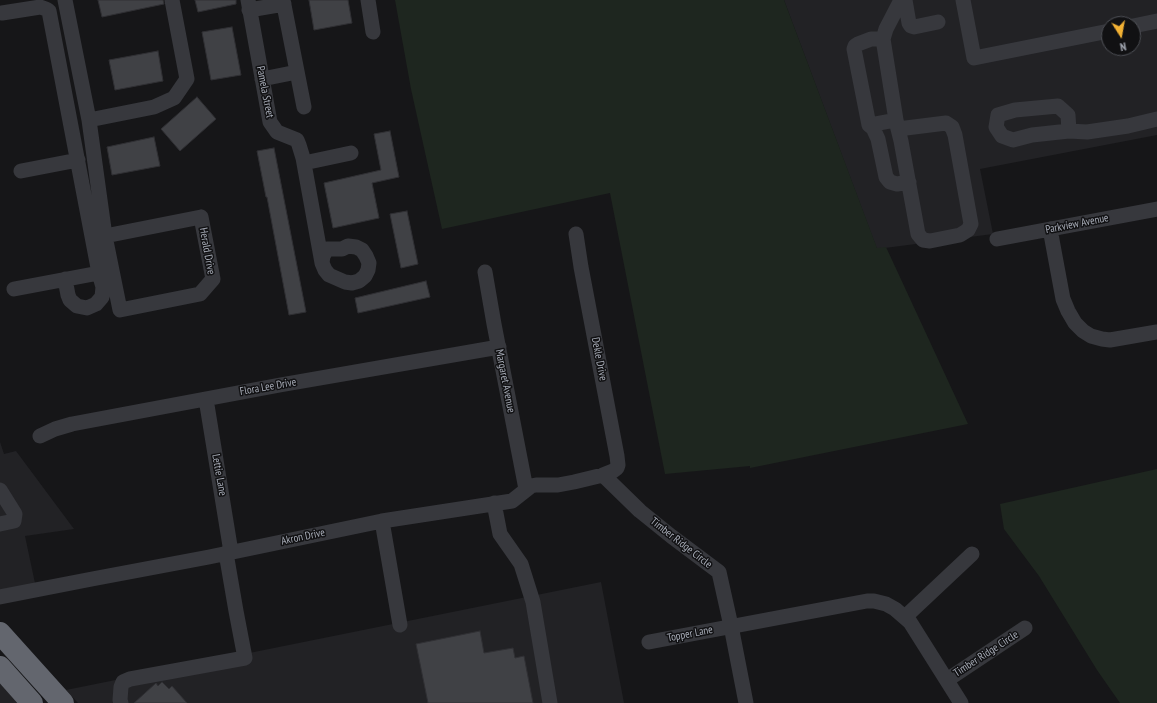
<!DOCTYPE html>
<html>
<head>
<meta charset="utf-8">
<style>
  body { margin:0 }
  #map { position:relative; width:1157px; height:703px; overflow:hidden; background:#161618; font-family:"PT Sans Narrow",sans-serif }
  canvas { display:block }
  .north { position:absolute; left:1101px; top:16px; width:40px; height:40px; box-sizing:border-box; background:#111113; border:1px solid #4d4f55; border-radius:50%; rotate:169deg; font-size:11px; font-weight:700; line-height:16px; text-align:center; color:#a8adb8 }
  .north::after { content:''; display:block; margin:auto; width:14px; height:18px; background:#f2b134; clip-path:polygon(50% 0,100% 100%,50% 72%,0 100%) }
</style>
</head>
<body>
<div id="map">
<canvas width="1157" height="703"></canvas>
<div class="north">N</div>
</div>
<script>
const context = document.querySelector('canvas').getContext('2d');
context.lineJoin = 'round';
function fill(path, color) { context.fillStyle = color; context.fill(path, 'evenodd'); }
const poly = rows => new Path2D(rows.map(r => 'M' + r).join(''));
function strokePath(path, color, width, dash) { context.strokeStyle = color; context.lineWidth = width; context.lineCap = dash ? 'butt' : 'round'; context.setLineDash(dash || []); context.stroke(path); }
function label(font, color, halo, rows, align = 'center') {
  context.font = font + ' "PT Sans Narrow",sans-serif'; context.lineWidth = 3; context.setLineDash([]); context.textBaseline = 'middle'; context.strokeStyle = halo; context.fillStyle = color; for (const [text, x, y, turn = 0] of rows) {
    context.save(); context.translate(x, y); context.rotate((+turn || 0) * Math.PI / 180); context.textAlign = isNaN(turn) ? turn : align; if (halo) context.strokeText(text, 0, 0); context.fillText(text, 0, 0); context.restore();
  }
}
fill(poly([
  [784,0,1157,0,1157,135,980,169,993,234,877,249],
  [1109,24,1133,24,1133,48,1109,48],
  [0,442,4,454,16,451,74,529,25,536,36,588,0,594],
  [601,582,624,703,78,703,66,690],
  [0,678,23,703,0,703]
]), '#222225');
fill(poly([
  [395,0,784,0,877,248,886,247,968,424,750,468,750,466,665,474,610,193,442,229,411,89],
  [1157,469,1157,703,1120,703,1097,670,1039,576,1004,529,1000,504]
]), '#1e261f');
const building = poly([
  [98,0,163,0,164,4,102,17,98,0],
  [195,0,236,0,236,4,198,12,195,0],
  [309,0,348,0,352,23,314,30,309,0],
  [232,27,241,75,211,80,202,32,232,27],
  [158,51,163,81,115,90,109,60,158,51],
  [197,97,216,119,180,151,161,129,197,97],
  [390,131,399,177,372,183,379,218,333,228,324,183,381,170,374,134,390,131],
  [154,137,160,166,112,175,107,147,154,137],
  [274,148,306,312,289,315,267,197,266,197,257,151,274,148],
  [407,211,418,264,401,268,390,214,407,211],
  [426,281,430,297,358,313,355,298,426,281],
  [480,631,484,653,513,648,515,658,524,656,533,703,428,703,416,644,480,631],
  [162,682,169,689,172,686,187,703,134,703,156,683,158,686,162,682]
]);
fill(building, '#404145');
strokePath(building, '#303034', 1);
strokePath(poly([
  [65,0,89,120,105,236],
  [248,0,270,122,277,132,297,140,299,145,303,158,322,263,325,270,329,275,345,282,352,283,359,281,365,276,368,270,369,263,366,256,362,250,356,247,348,246,342,249,327,249,323,256,322,263],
  [283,0,304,107],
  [368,0,373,32],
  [905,0,909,23,911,26,914,27,938,22],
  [963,0,974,58,1109,31],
  [249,10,284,4],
  [2,13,40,7,46,9,49,11,99,273,14,289],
  [1133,26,1157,21],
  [883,39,871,39,858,44,855,46,854,49,869,125,896,120,883,39,886,29,901,0],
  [262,79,297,72],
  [89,120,154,107,174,98,187,79,172,0],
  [896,120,898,129,901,141,918,234,923,240,930,241,960,235,968,230,971,224,955,135,952,127,946,123,898,129],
  [869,125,873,128,878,139,886,177,890,182,897,184,909,182],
  [1069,131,1068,115,1058,106,1015,110,998,115,996,127,1002,136,1013,140,1032,135,1069,131,1087,132,1128,126,1157,119],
  [304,163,351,153],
  [21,171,78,160],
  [201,217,213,279,200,294,120,310,105,236,201,217],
  [1050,229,1063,299,1068,311,1075,323,1083,331,1091,336,1102,339,1110,340,1157,332],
  [997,239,1157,209],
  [485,272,494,324,526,489],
  [65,279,68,295,70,300,77,306,87,308,96,304,102,297,103,287,99,273],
  [206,399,231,552],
  [40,436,55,429,72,424,280,385,499,347],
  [603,475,640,511,671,536,719,572,731,626,746,703],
  [0,490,15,514,14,521,0,524],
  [494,503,500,534,521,564,533,602,550,703],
  [382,521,400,625],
  [0,597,92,579,209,557,382,521,512,501,531,486,536,485,558,485,574,482,603,475,613,471,617,468,618,465,617,456,581,267,576,234],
  [905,617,972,554],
  [649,642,867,601,874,601,886,604,895,609,910,622,961,703],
  [947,680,1025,628],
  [121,703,120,700,121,687,123,682,130,679,245,658,236,611,226,553]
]), '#37383d', 15);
strokePath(poly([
  [0,633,63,703],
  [0,667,32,703]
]), '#63666e', 22);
label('11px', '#a8adb8', '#111113', [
  ["Pamela Street",265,92,79],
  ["Parkview Avenue",1077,224,-11],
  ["Herald Drive",207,251,80],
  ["Dekle Drive",599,359,79],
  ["Margaret Avenue",505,381,79],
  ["Flora Lee Drive",268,387,-10],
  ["Lettie Lane",219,475,80],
  ["Akron Drive",303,537,-12],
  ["Timber Ridge Circle",681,543,38],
  ["Topper Lane",690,634,-11],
  ["Timber Ridge Circle",986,654,-33]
]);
</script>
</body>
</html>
